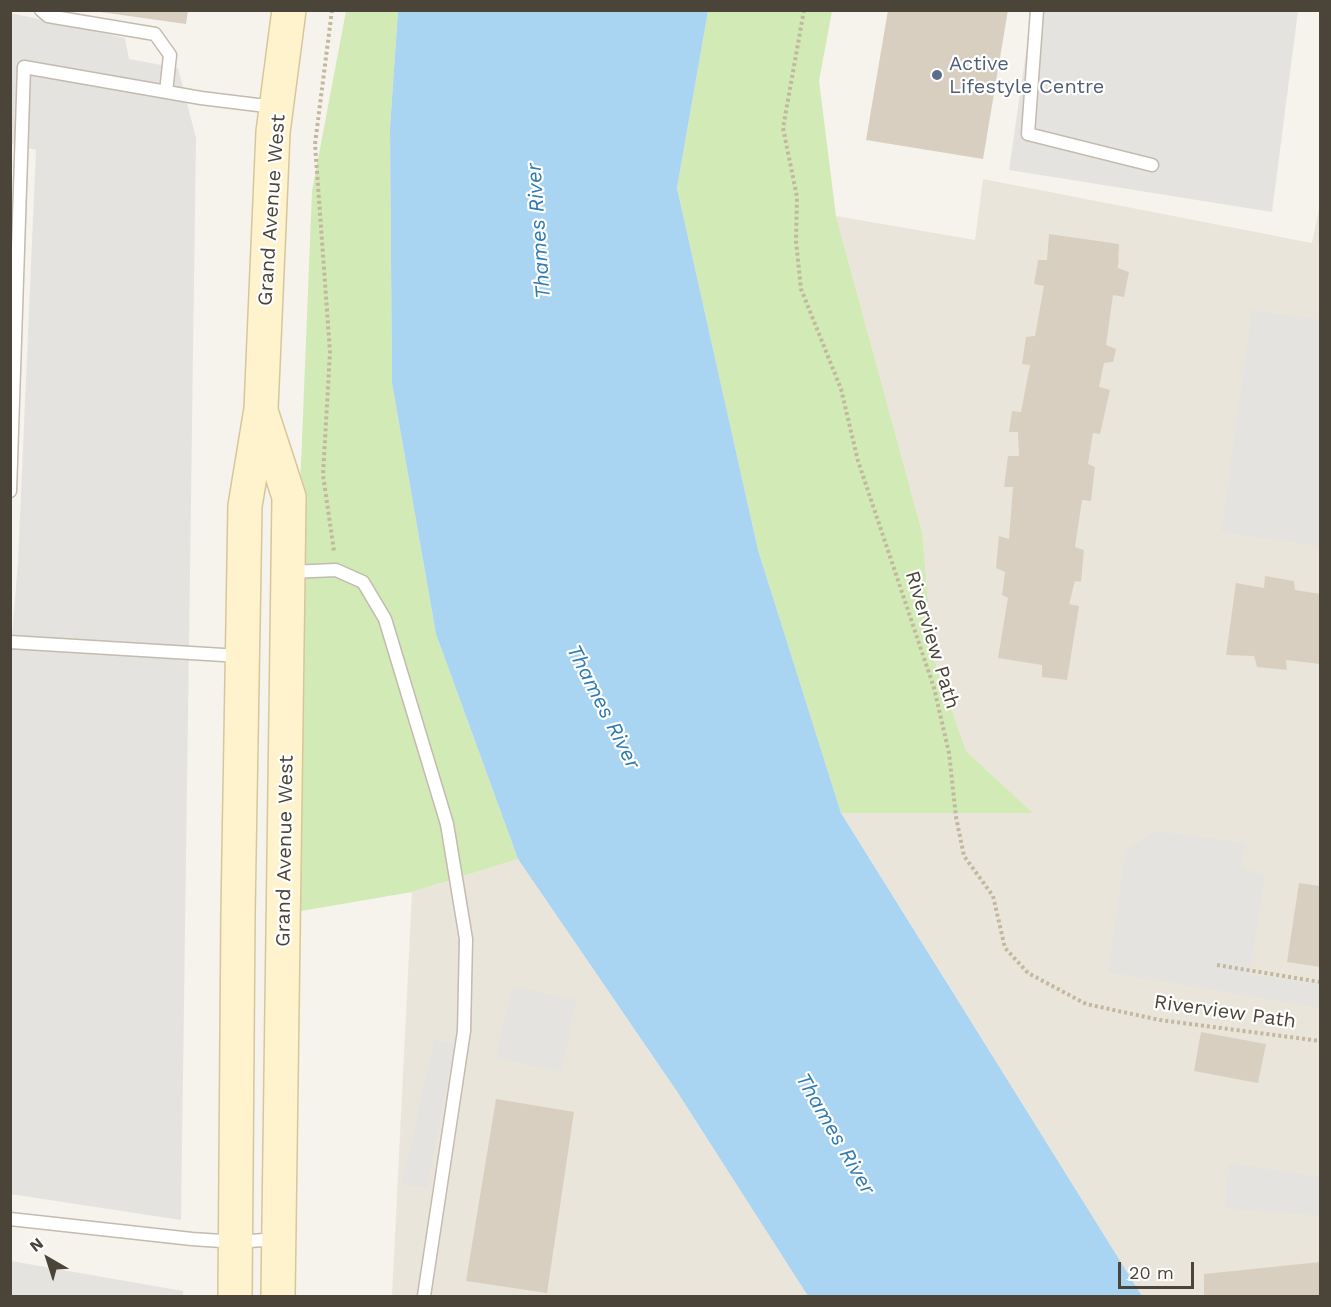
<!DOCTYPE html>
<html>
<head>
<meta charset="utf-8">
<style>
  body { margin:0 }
  #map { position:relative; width:1331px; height:1307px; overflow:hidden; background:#f6f3ec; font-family:"Work Sans",sans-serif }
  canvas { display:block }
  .frame { position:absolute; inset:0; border:12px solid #4b4439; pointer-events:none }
  .north { position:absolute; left:18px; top:1229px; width:60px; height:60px; -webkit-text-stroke:4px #fff; paint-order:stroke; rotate:321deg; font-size:16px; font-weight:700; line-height:24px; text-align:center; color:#4b4439 }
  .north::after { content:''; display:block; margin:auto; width:21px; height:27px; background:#4b4439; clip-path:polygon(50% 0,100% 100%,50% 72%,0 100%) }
  .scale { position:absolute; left:1118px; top:1262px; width:76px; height:27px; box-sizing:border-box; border:3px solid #4b4439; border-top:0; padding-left:8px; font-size:18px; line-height:21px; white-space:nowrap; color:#4b4439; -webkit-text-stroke:4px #fff; paint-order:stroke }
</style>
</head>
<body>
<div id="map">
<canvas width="1331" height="1307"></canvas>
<div class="frame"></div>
<div class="north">N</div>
<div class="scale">20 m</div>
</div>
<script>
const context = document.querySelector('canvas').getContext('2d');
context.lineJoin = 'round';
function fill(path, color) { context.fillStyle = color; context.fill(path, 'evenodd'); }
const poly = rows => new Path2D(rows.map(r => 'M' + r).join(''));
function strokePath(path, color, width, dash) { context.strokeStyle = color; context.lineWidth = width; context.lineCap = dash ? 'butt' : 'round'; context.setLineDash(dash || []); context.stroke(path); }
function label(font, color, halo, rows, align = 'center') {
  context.font = font + ' "Work Sans",sans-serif'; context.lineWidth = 4.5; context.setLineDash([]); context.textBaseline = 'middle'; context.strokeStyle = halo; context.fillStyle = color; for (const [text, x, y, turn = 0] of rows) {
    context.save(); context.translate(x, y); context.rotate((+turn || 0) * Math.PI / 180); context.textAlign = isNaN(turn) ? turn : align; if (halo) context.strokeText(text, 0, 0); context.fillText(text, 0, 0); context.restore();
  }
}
fill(poly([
  [983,179,1312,243,1320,204,1320,1296,1142,1296,841,813,1033,813,966,751,933,656,922,532,836,216,975,240],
  [518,859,676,1090,808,1296,392,1296,412,892]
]), '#eae5da');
fill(poly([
  [346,11,398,11,390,128,392,383,436,634,518,859,412,892,295,912,297,564,312,191],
  [708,11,832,11,819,81,836,216,922,532,933,656,966,751,1033,813,841,813,758,550,677,188]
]), '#d2eab5');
fill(poly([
  [1032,11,1298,11,1272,212,1009,170],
  [11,13,125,38,129,59,178,68,196,138,181,1220,10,1194,10,660,18,562,36,150,11,144],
  [1252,310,1320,320,1320,546,1221,532],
  [1156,831,1246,843,1241,868,1265,874,1250,974,1320,985,1320,1008,1108,972,1125,850],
  [512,986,577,1000,561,1072,496,1058],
  [434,1040,455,1043,427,1187,402,1185],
  [1228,1163,1320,1177,1320,1216,1225,1208],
  [11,1261,183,1291,183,1296,11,1296]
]), '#e5e3e0');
fill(poly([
  [398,11,708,11,677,188,758,550,841,813,1142,1296,808,1296,676,1090,518,859,436,634,392,383,390,128]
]), '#a9d4f2');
fill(poly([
  [86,10,188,10,186,24],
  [888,10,1008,10,983,159,866,140],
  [1049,234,1119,244,1118,268,1129,272,1124,297,1113,295,1106,345,1116,349,1113,362,1104,363,1099,387,1110,390,1100,434,1093,433,1088,464,1095,467,1091,501,1082,500,1075,547,1084,550,1081,582,1075,581,1069,604,1079,606,1067,680,1042,677,1042,665,998,658,1008,598,1002,595,1005,572,996,568,999,536,1009,539,1013,487,1004,487,1008,456,1019,456,1018,432,1009,432,1012,411,1021,412,1030,365,1022,364,1026,337,1035,336,1044,286,1034,284,1038,260,1047,260],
  [1265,576,1294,581,1295,590,1320,594,1320,664,1286,660,1287,670,1257,667,1254,656,1226,655,1236,583,1264,588],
  [1299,883,1320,886,1320,967,1287,962],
  [1201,1032,1266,1044,1258,1083,1194,1071],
  [496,1099,574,1112,547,1293,466,1281],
  [1320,1262,1320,1296,1204,1296,1204,1274]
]), '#d8cfc1');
const service = poly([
  [41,10,48,16,155,34,170,55,166,92],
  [1037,10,1028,134,1152,165],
  [10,491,24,67,201,98,274,107],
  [289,572,336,570,363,582,385,619,447,824,466,939,464,1031,424,1296],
  [10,642,240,656],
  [10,1219,192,1239,236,1242,278,1239]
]);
const secondary = poly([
  [262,414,289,497,278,1296],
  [235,1296,238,913,245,506,261,409,273,132,289,10]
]);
strokePath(service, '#c2bbae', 15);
strokePath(secondary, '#d6c79b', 36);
strokePath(poly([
  [332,10,315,144,330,352,323,475,334,551],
  [804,10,783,128,797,197,796,241,801,289,841,389,858,461,934,688,949,753,956,817,964,856,993,896,1005,948,1028,973,1086,1004,1160,1020,1320,1041],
  [1217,965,1320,982]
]), '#c4b79f', 4, [3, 3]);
strokePath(service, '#fff', 12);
strokePath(secondary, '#fff3cd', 33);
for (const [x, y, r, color] of [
  [937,75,6,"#5c6f8a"]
]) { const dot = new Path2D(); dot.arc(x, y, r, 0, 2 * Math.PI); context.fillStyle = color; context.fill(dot); strokePath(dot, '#fff', 2); }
label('20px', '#4e5e75', '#fff', [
  ["Active",949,64],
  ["Lifestyle Centre",949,87]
], 'left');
label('20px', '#4b4439', '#fff', [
  ["Grand Avenue West",272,210,-86],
  ["Riverview Path",932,640,73],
  ["Grand Avenue West",285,851,-89],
  ["Riverview Path",1225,1012,8]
]);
label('italic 21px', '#2e7ab2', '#fff', [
  ["Thames River",539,231,-94],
  ["Thames River",603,707,63],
  ["Thames River",835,1134,60]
]);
</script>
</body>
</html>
